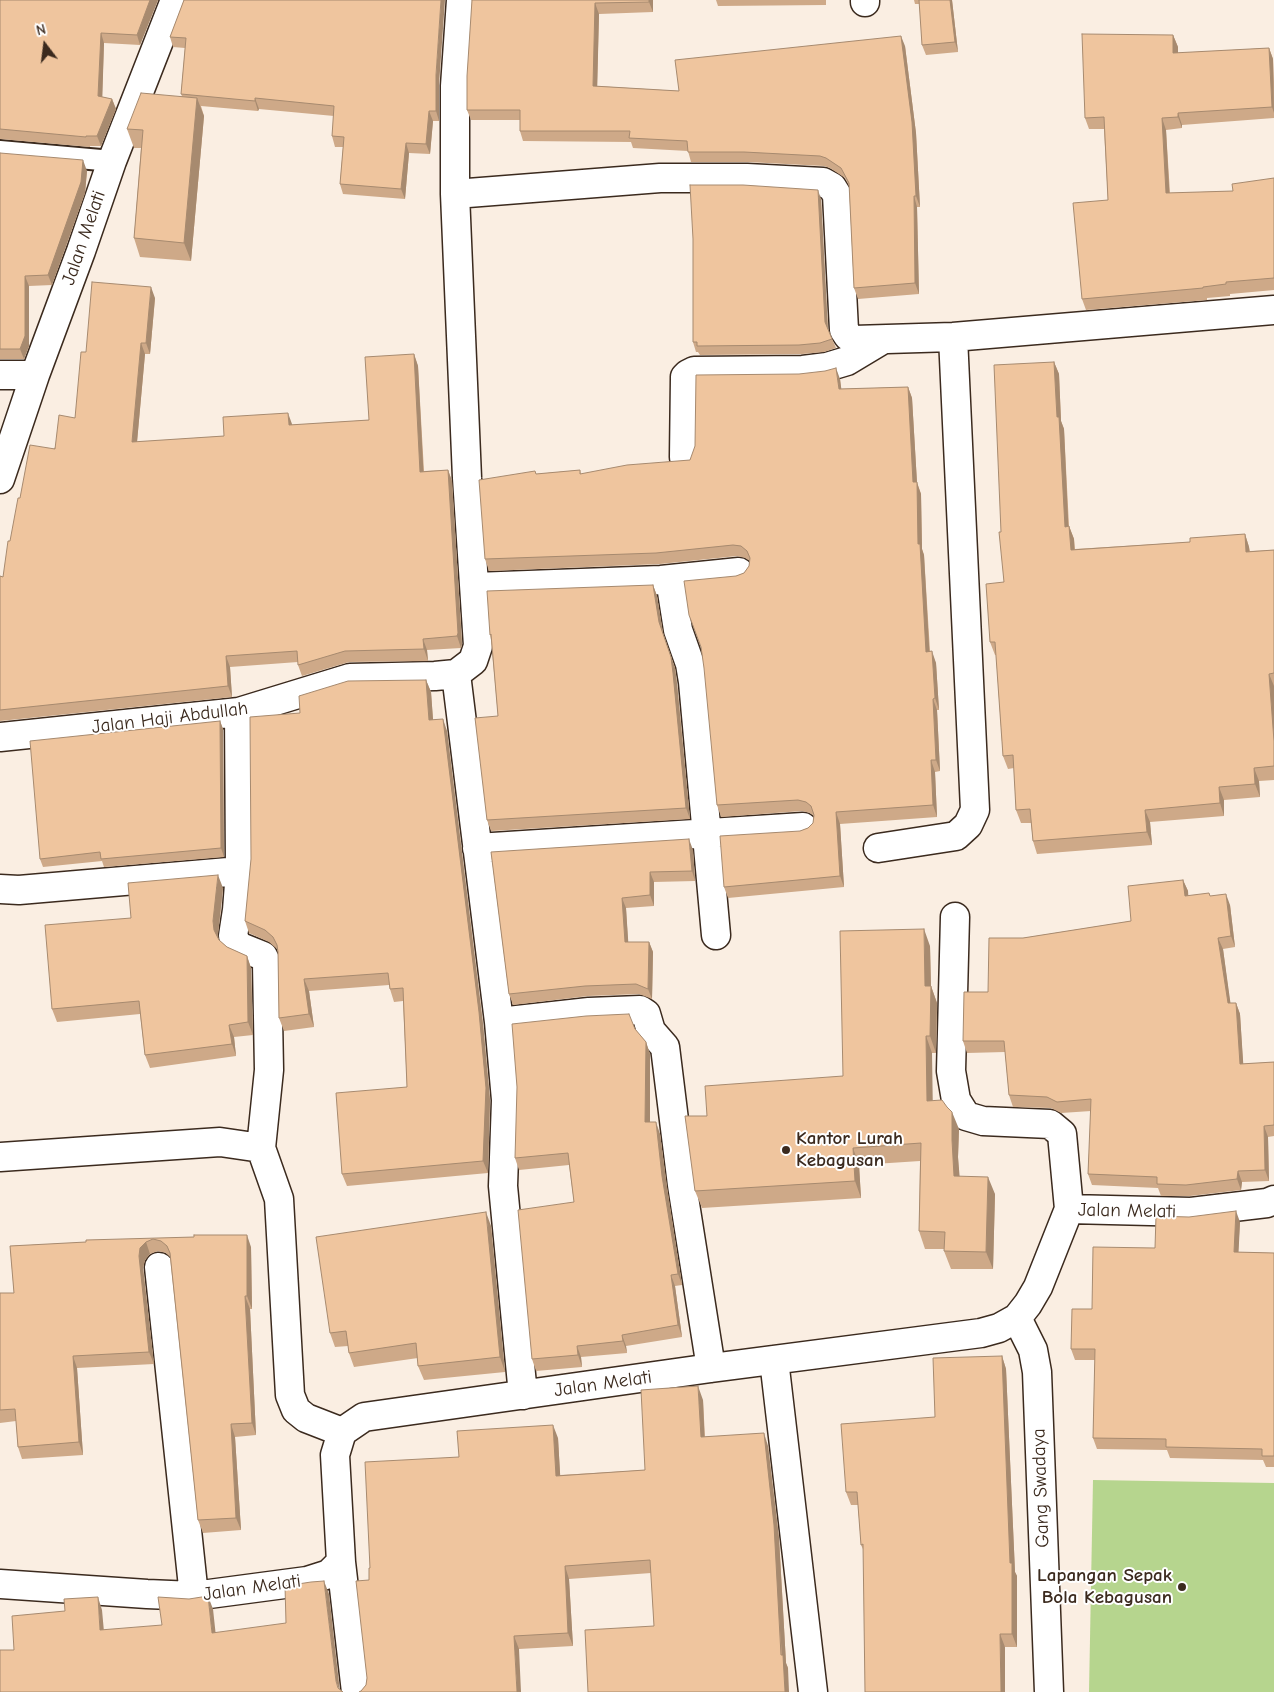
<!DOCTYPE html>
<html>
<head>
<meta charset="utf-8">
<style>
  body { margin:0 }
  #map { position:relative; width:1274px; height:1692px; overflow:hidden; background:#faeee2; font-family:"Comic Neue",sans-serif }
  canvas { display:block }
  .north { position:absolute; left:20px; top:20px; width:50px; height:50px; -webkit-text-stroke:4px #fff; paint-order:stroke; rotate:345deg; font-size:14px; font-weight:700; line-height:20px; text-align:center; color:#3b2a1e }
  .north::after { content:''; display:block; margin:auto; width:18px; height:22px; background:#3b2a1e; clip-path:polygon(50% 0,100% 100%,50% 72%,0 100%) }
</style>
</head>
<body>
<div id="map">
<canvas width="1274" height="1692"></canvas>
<div class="north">N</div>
</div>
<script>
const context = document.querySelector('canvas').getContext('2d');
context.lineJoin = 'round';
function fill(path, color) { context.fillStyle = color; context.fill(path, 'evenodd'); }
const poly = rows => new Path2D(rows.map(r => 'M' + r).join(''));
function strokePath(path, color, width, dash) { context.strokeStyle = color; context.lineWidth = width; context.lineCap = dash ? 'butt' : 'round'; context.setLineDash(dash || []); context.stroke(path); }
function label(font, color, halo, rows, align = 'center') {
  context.font = font + ' "Comic Neue",sans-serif'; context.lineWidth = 4; context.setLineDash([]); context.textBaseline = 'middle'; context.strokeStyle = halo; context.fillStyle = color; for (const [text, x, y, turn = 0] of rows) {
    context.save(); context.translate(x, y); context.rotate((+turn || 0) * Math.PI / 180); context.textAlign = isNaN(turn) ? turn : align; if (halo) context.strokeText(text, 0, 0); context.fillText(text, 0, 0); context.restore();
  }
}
fill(poly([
  [1093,1480,1274,1483,1274,1692,1089,1692]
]), '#b6d58e');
const service = poly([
  [0,151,112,161]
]);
const minor = poly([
  [865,0,865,2],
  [455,194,455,86,461,0],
  [0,375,35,375],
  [684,457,685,377,688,374,694,371,803,370,827,367,847,361,882,340],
  [0,479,35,375,81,251,112,161,175,0],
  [670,579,678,630,690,664,693,682,716,935],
  [475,587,661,580,739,572],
  [456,674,473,661,478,646,467,478,455,194,660,178,747,178,823,182,832,187,837,195,844,330,848,336,854,340,953,337,1274,310],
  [456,674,499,1022,506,1100,503,1186,523,1395],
  [239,712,240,871,237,910,233,936,238,946,263,956,267,964,269,1070,261,1148],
  [0,737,239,712,350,678,435,676,456,674],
  [477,848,803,827],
  [878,848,956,836,968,825,975,810,953,337],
  [0,889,19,890,240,871],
  [955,917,951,1071,956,1100,966,1116,983,1121,1050,1124,1062,1134,1069,1209],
  [499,1022,589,1012,640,1010,646,1014,651,1031,665,1047,682,1185,711,1368],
  [0,1157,220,1142,261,1148,279,1199,290,1395,296,1410,306,1418,342,1432],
  [159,1267,194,1596],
  [1017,1318,1033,1350,1037,1372,1049,1692],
  [774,1360,813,1692],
  [341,1562,356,1692],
  [0,1584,147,1594,194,1596,307,1581,329,1574,341,1562,335,1455,342,1432,364,1417,711,1368,981,1333,999,1328,1017,1318,1028,1304,1038,1287,1069,1209,1191,1212,1267,1203,1274,1200]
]);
strokePath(service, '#3b2a1e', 24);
strokePath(minor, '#3b2a1e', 31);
strokePath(service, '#fff', 20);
strokePath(minor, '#fff', 28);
fill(poly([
  [0,0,158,0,140,45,104,43,102,97,112,99,116,109,101,146,90,146,90,147,0,139],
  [184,0,439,85,439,121,433,121,430,154,409,153,405,199,343,194,340,184,343,147,335,147,332,136,334,116,259,109,258,111,201,106,204,116,191,261,140,257,134,238,141,148,134,148,127,129,182,96,181,94,185,48,173,47,170,37],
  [472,0,653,0,653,12,599,14,597,86,679,91,905,46,916,133,920,207,917,207,919,294,858,299,854,288,849,186,845,178,830,168,824,166,748,162,691,162,688,151,633,148,631,142,523,141,520,131,520,120,471,120,467,110],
  [716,0,826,0,826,5,718,6],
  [914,0,952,0,958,52,926,55,922,45,920,4,915,4],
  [1173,35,1178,47,1178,53,1269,48,1273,59,1274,82,1274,118,1182,125,1182,128,1166,130,1170,193,1233,191,1274,178,1274,290,1230,294,1230,296,1207,298,1207,300,1086,310,1082,299,1108,200,1104,129,1089,129,1085,118],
  [0,153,87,171,85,193,52,285,29,286,29,346,24,359,0,359],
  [821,199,828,329,836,348,824,352,802,354,700,355,698,352,696,352,693,342,693,239],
  [155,298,150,354,145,354,137,442,224,436,292,425,369,420,414,354,418,366,424,471,448,470,452,481,462,644,461,648,427,650,428,661,349,662,302,676,298,665,298,662,230,667,232,697,0,721,0,576,3,577,20,498,75,418,86,352],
  [1054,362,1059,374,1061,421,1064,429,1069,526,1074,539,1075,549,1190,542,1245,534,1249,547,1250,551,1274,550,1274,780,1259,781,1260,797,1224,800,1224,816,1150,822,1152,845,1037,854,1033,841,1031,823,1021,823,1016,810,1014,768,1008,769,1003,756,996,655,995,655,990,642,1004,582,1001,532],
  [840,379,841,389,908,387,912,398,917,482,921,494,922,549,924,555,930,651,936,663,939,710,937,710,940,771,935,772,937,817,840,824,844,887,728,898,724,887,800,831,808,828,813,823,814,816,810,813,802,811,721,817,717,805,736,576,744,573,749,566,750,561,745,558,737,556,660,564,489,571,485,559,535,471,536,474,580,470,581,474,690,460],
  [653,585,657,596,663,633,675,668,677,684,690,819,491,831,487,820,498,716,491,640,490,635],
  [426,680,431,692,433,720,447,731,483,1024,490,1100,488,1173,347,1186,342,1174,407,1087,403,1001,394,1002,390,989,389,985,309,991,314,1027,284,1031,279,1018,278,952,277,949,269,942,249,933,245,921,300,713],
  [220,721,223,729,224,857,104,867,102,861,43,867,40,859],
  [693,850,695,881,654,882,654,906,626,908,628,942,649,942,653,952,652,999,639,994,588,996,513,1005,509,994,491,852],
  [1183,880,1188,891,1188,896,1210,896,1230,905,1235,947,1223,949,1230,1003,1236,1003,1240,1014,1243,1064,1274,1062,1274,1136,1268,1137,1269,1181,1242,1182,1241,1190,1190,1196,1161,1196,1158,1188,1092,1185,1088,1174,1091,1111,1061,1113,1051,1108,1013,1107,1009,1095,1005,1052,967,1053,963,1041,988,992,1023,938,1131,921],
  [223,888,218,934,218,938,219,940,227,947,247,956,251,968,253,1035,234,1037,236,1056,150,1068,145,1055,140,1014,57,1022,52,1009,131,918],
  [930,946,931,986,937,1003,936,1053,932,1053,932,1100,959,1129,958,1157,959,1176,995,1194,993,1269,951,1269,944,1251,944,1249,925,1249,919,1231,920,1161,859,1165,861,1198,702,1208,695,1191,707,1116,843,1076],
  [635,1029,646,1042,650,1054,650,1122,660,1134,667,1187,682,1285,675,1286,682,1337,626,1346,627,1353,581,1357,582,1367,536,1371,532,1359,574,1202,569,1165,519,1170,515,1158],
  [1240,1222,1238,1252,1274,1253,1274,1467,1266,1467,1263,1460,1170,1458,1167,1450,1097,1449,1093,1438,1095,1360,1075,1360,1071,1349,1092,1309,1155,1248],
  [491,1226,505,1372,424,1380,418,1366,418,1358,354,1367,349,1353,348,1346,335,1347,330,1333],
  [194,1237,251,1247,252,1309,250,1309,256,1435,235,1437,241,1530,203,1533,198,1520,170,1257,166,1253,158,1251,150,1254,145,1260,143,1268,154,1364,77,1368,83,1455,22,1459,18,1447,16,1421,0,1423,0,1293,14,1293,10,1246],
  [1002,1356,1006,1369,1015,1572,1017,1576,1017,1647,1005,1647,863,1549,861,1545,858,1505,851,1505,846,1492,935,1417],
  [703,1400,705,1437,768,1446,779,1538,786,1663,788,1668,654,1626,651,1573,569,1579,573,1646,519,1649,361,1691,366,1685,367,1678,370,1568,459,1457,558,1438,560,1475,645,1470]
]), '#cea988');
fill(poly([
  [150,0,158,0,140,45,137,35],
  [441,0,445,0,439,85,439,121,436,111,436,75],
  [649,0,653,0,653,12,649,2],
  [950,0,952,0,958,52,955,42],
  [595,3,599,14,597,96,593,86],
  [101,33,104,43,102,107,98,96],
  [1173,35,1178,47,1178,64,1173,53],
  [901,36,905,46,916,133,920,207,916,196],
  [1269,48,1273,59,1274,113,1272,107],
  [197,98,204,116,191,261,184,243],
  [255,98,259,109,258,111,255,101],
  [112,99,116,109,101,146,97,136],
  [429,111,433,121,430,154,426,144],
  [1178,113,1182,125,1182,128,1178,117],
  [1162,118,1166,130,1170,205,1166,193],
  [406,143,409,153,405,199,401,189],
  [83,160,87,171,85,193,52,285,48,275],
  [818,190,821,199,828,331,825,322],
  [914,196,917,207,919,294,915,283],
  [25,276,29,286,29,346,24,359,20,349],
  [151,287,155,298,150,354,146,343],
  [141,343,145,354,136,453,132,442],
  [414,354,418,366,424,483,420,472],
  [1054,362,1059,374,1061,421,1064,429,1069,540,1065,527,1057,417],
  [836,368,840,379,843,401,839,389],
  [908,387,912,398,917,483,921,494,922,549,924,555,930,663,926,652,913,482],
  [288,413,292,424,293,436,289,425],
  [448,470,452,481,462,644,461,648,457,636],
  [1069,526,1074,539,1075,563,1071,550],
  [1245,534,1249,547,1250,565,1246,552],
  [653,585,657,596,663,633,675,668,677,684,690,819,686,808],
  [423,639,427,650,428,661,424,649],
  [932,651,936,663,939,710,935,698],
  [226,656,230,667,232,697,228,686],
  [1269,674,1274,686,1274,741],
  [426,680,431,692,434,733,429,720],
  [933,699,937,710,940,771,936,760],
  [443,719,447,731,483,1024,490,1100,488,1173,483,1161],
  [220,721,223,729,224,857,221,848],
  [931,760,935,772,937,817,933,805],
  [1254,768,1259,781,1260,797,1255,784],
  [1219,787,1224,800,1224,816,1220,803],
  [1145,810,1150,822,1152,845,1147,832],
  [836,812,840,824,844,887,840,876],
  [689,839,693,850,695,881,692,871],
  [650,872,654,882,654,906,650,895],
  [218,875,223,888,218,934,219,943,214,930,213,921],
  [1183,880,1188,891,1189,907,1185,896],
  [1226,894,1230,905,1235,947,1231,936],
  [622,898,626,908,629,953,625,942],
  [924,929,930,946,931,990,931,986,937,1003,936,1053,930,1036,925,986],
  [1218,938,1223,949,1232,1014,1228,1003],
  [649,942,653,952,652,999,648,989],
  [247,956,251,968,253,1035,248,1022],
  [304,979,309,991,314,1027,309,1014],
  [1236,1003,1240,1014,1244,1075,1240,1064],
  [229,1025,234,1037,236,1056,232,1044],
  [926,1036,932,1053,933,1118,927,1101],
  [646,1042,650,1054,650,1134,645,1122],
  [952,1112,959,1129,958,1157,961,1193,954,1176,952,1140],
  [656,1122,660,1134,667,1187,682,1285,678,1274,662,1176],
  [1264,1126,1268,1137,1269,1181,1265,1170],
  [853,1148,859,1165,861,1198,855,1181],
  [1238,1171,1242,1182,1241,1190,1237,1179],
  [988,1177,995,1194,993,1269,986,1252],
  [1236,1211,1240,1222,1238,1263,1234,1252],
  [486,1212,491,1226,505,1372,500,1357],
  [247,1235,251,1247,252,1309,247,1296],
  [146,1242,150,1254,145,1260,143,1268,154,1364,149,1352,139,1256,140,1248],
  [671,1275,675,1286,682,1337,678,1325],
  [245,1296,250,1309,256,1435,252,1423],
  [622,1335,626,1346,627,1353,623,1341],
  [577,1346,581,1357,582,1367,578,1355],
  [73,1356,77,1368,83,1455,79,1442],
  [1002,1356,1006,1369,1015,1572,1017,1576,1017,1647,1012,1634,1010,1563],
  [698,1386,703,1400,705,1450,701,1437],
  [231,1424,235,1437,241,1530,236,1518],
  [553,1425,558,1438,561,1489,556,1476],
  [764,1433,768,1446,779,1538,786,1663,788,1668,789,1692,785,1692],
  [565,1566,569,1579,573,1646,568,1633],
  [324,1581,329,1594,340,1692,336,1681],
  [208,1596,213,1609,217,1646,212,1633],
  [98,1597,102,1610,105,1643,100,1630],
  [1000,1634,1005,1647,1005,1692,1001,1692],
  [514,1636,519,1649,521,1692,517,1692]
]), '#a78a6f');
const building = poly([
  [0,0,150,0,137,35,101,33,98,96,112,99,97,136,86,136,86,137,0,129,0,0],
  [184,0,441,0,436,75,436,111,429,111,426,144,406,143,401,189,340,184,344,137,332,136,334,106,255,98,255,101,181,94,186,38,170,37,184,0],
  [472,0,649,0,649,2,595,3,593,86,679,91,675,60,901,36,912,122,916,196,914,196,915,283,854,288,849,183,841,168,826,158,820,156,744,152,688,152,687,141,629,138,630,131,520,131,520,110,467,110,467,76,472,0],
  [919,0,950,0,955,42,922,45,919,0],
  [1082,34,1173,35,1173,53,1269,48,1272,107,1178,113,1178,117,1162,118,1166,193,1233,191,1232,184,1274,178,1274,278,1226,282,1226,284,1203,287,1203,288,1082,299,1073,203,1108,200,1104,117,1085,118,1082,34],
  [141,93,197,98,184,243,134,238,143,130,127,129,141,93],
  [0,153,83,160,81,182,48,275,25,276,25,336,20,349,0,349,0,153],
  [690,185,743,185,818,190,825,322,832,339,820,343,799,345,697,346,697,342,693,342,693,239,690,185],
  [92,282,151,287,146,343,141,343,132,442,224,436,223,417,288,413,289,425,369,420,365,357,414,354,420,472,448,470,458,633,457,636,423,639,424,649,345,651,298,665,297,651,226,656,228,686,0,710,0,576,3,577,8,541,10,541,18,498,20,498,30,445,55,449,59,415,75,418,81,352,86,352,92,282],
  [1054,362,1057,417,1059,417,1065,527,1069,526,1071,550,1190,542,1190,538,1245,534,1246,552,1274,550,1274,673,1269,674,1274,741,1274,766,1254,768,1255,784,1219,787,1220,803,1145,810,1147,832,1033,841,1030,809,1016,810,1013,755,1003,756,995,642,990,642,986,584,1004,582,999,532,1001,532,994,365,1054,362],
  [836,368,839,389,908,387,913,482,917,482,918,544,920,544,926,652,932,651,935,698,933,699,936,760,931,760,933,805,836,812,840,876,724,887,720,836,800,831,808,828,813,823,814,815,811,806,806,802,798,800,717,805,704,668,701,647,689,615,684,581,736,576,744,573,749,566,750,558,747,551,741,546,733,545,656,553,485,559,479,480,535,471,536,474,580,470,580,474,627,465,690,460,695,446,696,375,799,374,825,371,836,368],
  [653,585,659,622,671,657,673,673,686,808,487,820,475,718,498,716,491,634,490,635,487,591,653,585],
  [426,680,429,720,443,719,479,1012,486,1088,483,1161,342,1174,336,1093,407,1087,403,988,390,989,388,973,304,979,309,1014,279,1018,278,952,277,945,273,937,265,930,245,921,251,859,250,717,300,713,299,696,348,681,426,680],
  [220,721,221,848,101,859,100,852,40,859,30,741,220,721],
  [689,839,692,871,650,872,650,895,622,898,625,942,649,942,648,989,636,984,585,986,509,994,491,852,689,839],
  [218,875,213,921,214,930,219,940,227,947,247,956,248,1022,229,1025,232,1044,145,1055,139,1001,52,1009,45,925,131,918,128,883,218,875],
  [1183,880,1185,896,1209,893,1210,896,1226,894,1231,936,1218,938,1228,1003,1236,1003,1240,1064,1274,1062,1274,1125,1264,1126,1265,1170,1238,1171,1237,1179,1186,1185,1157,1184,1157,1177,1088,1174,1091,1099,1057,1102,1047,1097,1009,1095,1004,1041,963,1041,964,992,988,992,989,938,1023,938,1131,921,1128,886,1183,880],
  [924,929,925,986,931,986,930,1036,926,1036,927,1101,942,1100,947,1107,952,1112,952,1140,954,1176,988,1177,986,1252,944,1251,945,1232,919,1231,921,1143,853,1148,855,1181,695,1191,685,1116,707,1116,705,1086,843,1076,840,931,924,929],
  [629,1014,635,1029,646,1042,645,1122,656,1122,662,1176,678,1274,671,1275,678,1325,622,1335,623,1341,577,1346,578,1355,532,1359,518,1210,574,1202,568,1153,515,1158,517,1087,512,1024,586,1016,629,1014],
  [1236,1211,1234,1252,1274,1253,1274,1456,1262,1456,1262,1449,1166,1447,1166,1439,1093,1438,1095,1349,1071,1349,1072,1309,1092,1309,1093,1247,1155,1248,1156,1216,1189,1217,1236,1211],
  [486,1212,500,1357,418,1366,416,1343,349,1353,346,1331,330,1333,316,1237,486,1212],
  [194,1235,247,1235,247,1296,245,1296,252,1423,231,1424,236,1518,198,1520,170,1253,167,1246,161,1241,153,1239,146,1242,140,1248,139,1256,149,1352,73,1356,79,1442,18,1447,15,1409,0,1410,0,1293,14,1293,10,1246,86,1242,86,1240,194,1237,194,1235],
  [1002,1356,1010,1563,1012,1563,1012,1634,1000,1634,1001,1692,865,1692,863,1544,861,1545,857,1492,846,1492,841,1424,935,1417,933,1358,1002,1356],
  [698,1386,701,1437,764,1433,774,1525,781,1655,783,1655,785,1692,588,1692,585,1630,654,1626,650,1560,565,1566,568,1633,514,1636,517,1692,359,1692,361,1691,366,1685,367,1678,356,1581,369,1580,369,1568,370,1568,365,1462,459,1457,457,1431,553,1425,556,1476,645,1470,641,1390,698,1386],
  [324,1581,336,1681,338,1688,343,1692,0,1692,0,1650,14,1650,12,1616,65,1611,64,1599,98,1597,100,1630,162,1625,158,1597,189,1599,208,1596,212,1633,286,1623,285,1586,311,1582,324,1581]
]);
fill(building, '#efc59e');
strokePath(building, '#a78a6f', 1);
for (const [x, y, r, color] of [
  [786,1150,5,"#3b2a1e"],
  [1182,1587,5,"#3b2a1e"]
]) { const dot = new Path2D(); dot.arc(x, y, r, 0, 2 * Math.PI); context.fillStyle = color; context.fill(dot); strokePath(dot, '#fff', 2); }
label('19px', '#3b2a1e', '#fff', [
  ["Jalan Melati",84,238,-71],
  ["Jalan Haji Abdullah",170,718,-7],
  ["Jalan Melati",1127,1211,1],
  ["Jalan Melati",603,1384,-8],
  ["Gang Swadaya",1041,1488,-92],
  ["Jalan Melati",252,1588,-8]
]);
label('bold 19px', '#3b2a1e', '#fff', [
  ["Kantor Lurah",796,1139],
  ["Kebagusan",796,1161],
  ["Lapangan Sepak",1172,1576,"right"],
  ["Bola Kebagusan",1172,1598,"right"]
], 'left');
</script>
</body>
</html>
